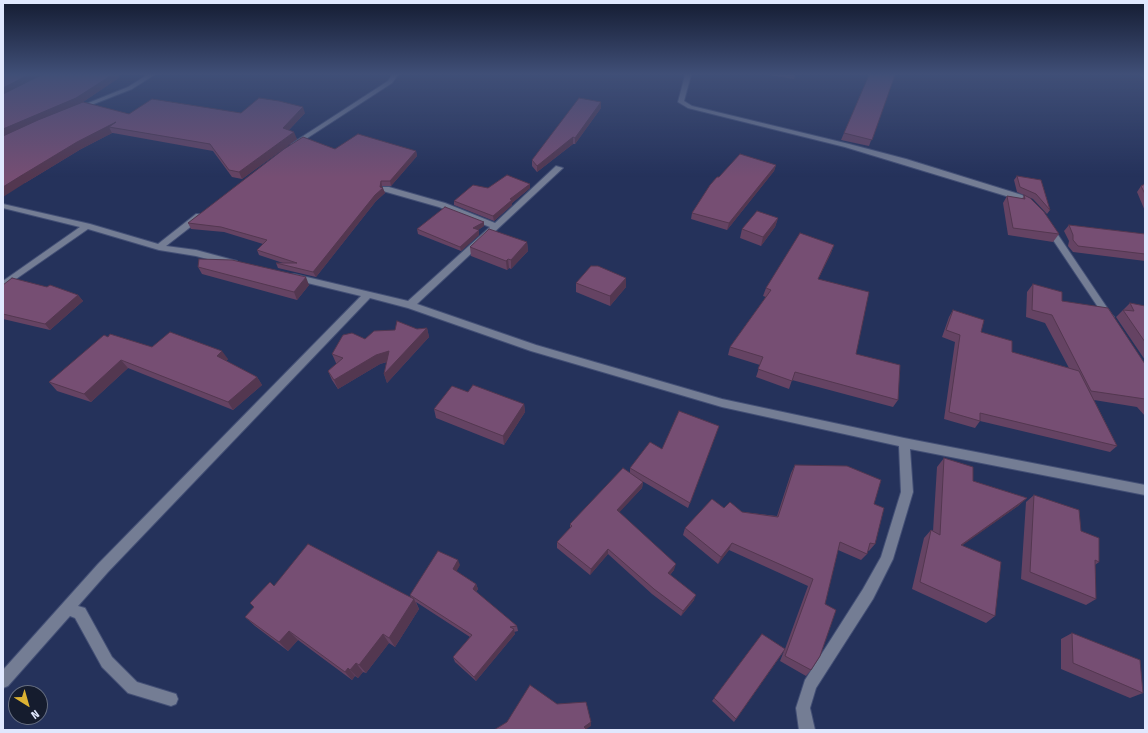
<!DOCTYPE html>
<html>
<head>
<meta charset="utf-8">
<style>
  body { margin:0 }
  #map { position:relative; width:1148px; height:733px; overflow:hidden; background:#25325b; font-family:"Fira Sans Condensed",sans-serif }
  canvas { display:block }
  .frame { position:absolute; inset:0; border:4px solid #e0e8fe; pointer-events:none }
  .north { position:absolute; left:8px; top:685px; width:40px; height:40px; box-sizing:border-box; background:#151c2e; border:1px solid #666e81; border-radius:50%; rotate:143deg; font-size:11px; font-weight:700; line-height:16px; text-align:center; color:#e0e8fe }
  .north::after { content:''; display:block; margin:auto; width:14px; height:18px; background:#dcb233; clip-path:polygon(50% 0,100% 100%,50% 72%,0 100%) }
</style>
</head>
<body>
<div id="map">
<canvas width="1148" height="733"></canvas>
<div class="frame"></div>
<div class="north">N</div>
</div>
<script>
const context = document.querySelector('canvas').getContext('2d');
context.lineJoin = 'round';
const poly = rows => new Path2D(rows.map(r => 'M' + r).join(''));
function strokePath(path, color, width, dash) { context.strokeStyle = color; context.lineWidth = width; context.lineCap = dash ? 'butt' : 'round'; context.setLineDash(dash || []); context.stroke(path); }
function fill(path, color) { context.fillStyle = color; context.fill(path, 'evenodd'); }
const minor = poly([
  [147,75,154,75,132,89,81,109,76,108,128,87,147,75],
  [392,75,398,75,392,83,295,146,291,146,291,144,388,81,392,75],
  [685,75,691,75,684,101,692,106,849,144,906,159,1022,195,1036,205,1035,207,1029,207,1016,199,845,147,688,108,678,102,685,75],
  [556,166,563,168,417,304,536,345,722,399,904,438,1145,485,1145,495,910,449,913,492,893,559,873,599,816,688,810,708,815,730,799,730,796,708,805,680,863,589,881,557,901,492,899,446,722,407,531,351,408,308,370,298,108,572,78,606,85,608,112,657,137,682,176,694,178,699,176,704,171,706,128,693,102,667,75,618,70,616,8,686,3,688,3,670,98,564,361,296,291,279,290,277,291,275,294,274,408,301,490,227,439,207,383,191,383,187,389,187,445,203,495,223,556,166],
  [3,204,90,224,158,244,196,214,202,214,202,218,166,246,196,250,237,261,238,263,234,266,196,256,159,250,88,229,3,288,3,281,80,227,3,208,3,204],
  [1046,226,1052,226,1112,315,1114,317,1112,319,1106,319,1045,228,1046,226]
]);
strokePath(minor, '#434f75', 2);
fill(minor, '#747d94');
fill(poly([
  [3,75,120,77,83,102,129,114,305,113,289,130,297,139,242,179,232,177,213,151,113,133,112,133,81,149,25,183],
  [768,75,795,75,794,79],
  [895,75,869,146,841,140,844,133],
  [1140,75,1145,75,1145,80],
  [601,102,601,108,575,144,573,144,537,172,532,166,532,160],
  [335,149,416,151,417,156,391,186,382,186,382,187,385,193,376,201,316,277,278,268,276,263,283,263,259,255,257,250,263,244,224,232,191,229,188,223],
  [776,165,774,171,727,230,691,219,692,213,719,177],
  [1017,176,1041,180,1050,210,1047,214,1033,199,1017,192,1014,180],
  [1145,184,1145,211,1137,192,1141,186],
  [488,188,530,188,512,203,512,205,494,221,454,205,454,201],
  [1024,195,1059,234,1053,242,1008,235,1003,203,1007,196,1022,199],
  [778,218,775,227,761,246,740,238,742,229],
  [1069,225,1145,234,1145,261,1073,252,1068,246,1069,241,1064,231],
  [484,226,478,230,479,235,461,251,418,234,417,229],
  [527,242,528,251,511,269,509,268,507,270,471,256,470,247],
  [834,245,831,253,818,279,856,354,898,400,893,407,792,380,789,389,756,377,760,365,728,355,730,347,766,297,763,296,766,288],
  [198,267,309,285,297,300,202,274],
  [626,278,626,287,610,306,576,292,576,283],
  [1033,284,1062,301,1145,364,1145,416,1137,407,1094,400,1117,446,1110,452,980,421,975,428,944,419,955,342,942,337,949,317,953,310,981,332,1012,352,1069,368,1045,323,1026,317,1027,292],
  [3,285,47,287,78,295,83,301,50,330,3,319],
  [1130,303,1145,306,1145,360,1116,317],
  [427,328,429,337,387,383,384,374,387,362,380,364,338,389,332,380,328,371,337,363,336,363,332,354,365,339,417,329],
  [108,337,152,347,228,359,226,361,257,377,262,385,233,410,128,368,91,402,57,391,49,382],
  [468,392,524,404,525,412,504,445,436,418,434,409],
  [719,426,688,508,642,481,643,482,642,488,619,512,674,570,670,575,694,600,681,616,652,594,608,554,590,575,557,548,557,542,570,528,570,524,630,473,630,468,662,449],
  [944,458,973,481,1027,498,1018,506,962,545,995,616,986,623,912,589,924,538,931,530,933,531,937,467],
  [795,465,874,504,875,544,869,551,867,550,867,554,861,560,838,550,825,604,811,670,806,676,780,661,784,651,734,722,712,701,762,634,785,649,808,586,729,550,718,564,683,535,685,528,724,508,742,512,777,516,791,473],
  [1034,495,1099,562,1095,565,1096,599,1086,605,1021,579,1026,502],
  [460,565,456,571,476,584,478,589,476,592,517,626,518,631,514,632,515,634,476,681,455,662,453,657,470,637,416,602,419,609,395,647,389,643,366,673,363,672,358,678,355,676,352,680,298,640,288,651,255,626,245,617,274,586,411,598,410,595],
  [1072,633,1143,693,1130,698,1061,669,1061,639]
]), '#654363');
fill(poly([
  [28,75,44,75,3,96,3,88],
  [112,75,119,75,120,77,80,104,3,137,3,129],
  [601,102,601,108,575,144,575,138],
  [303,107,305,113,285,134,283,128],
  [116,122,109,127,112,133,81,149,25,183,3,197,3,187,19,177,77,142],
  [294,132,297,139,242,179,239,172],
  [573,137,573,144,537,172,537,166],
  [416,151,417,156,391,186,390,181],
  [776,165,774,171,727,230,729,223],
  [381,181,382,186,382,189,383,188,385,193,376,201,316,277,313,272,380,187],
  [530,184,530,188,512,203,512,205,494,221,493,216,510,199],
  [778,218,775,227,761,246,763,237],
  [484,222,484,226,474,233,473,228],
  [479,230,479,235,461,251,460,247],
  [527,242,528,251,511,269,511,260],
  [834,245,831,253,814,287,818,279],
  [508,259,509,268,507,270,506,261],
  [306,277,309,285,297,300,294,292],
  [626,278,626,287,610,306,610,296],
  [78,295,83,301,50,330,45,324],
  [427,328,429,337,387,383,384,374],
  [222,351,228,359,222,365,217,356],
  [389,351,392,360,380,364,338,389,334,380,376,355],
  [121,360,128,368,91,402,84,394],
  [257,377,262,385,233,410,228,402],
  [524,404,525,412,504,445,503,436],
  [643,482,642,488,616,516,617,510],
  [1027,498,1018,506,953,552,961,545],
  [732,543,729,550,718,564,721,557],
  [608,549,608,554,590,575,591,569],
  [458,560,460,565,455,574,453,569],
  [676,564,674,570,666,579,668,573],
  [476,584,478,589,474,594,473,589],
  [696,595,694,600,681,616,683,611],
  [414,599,419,609,395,647,389,638],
  [514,629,515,634,476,681,474,677],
  [289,631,298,640,288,651,279,642],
  [383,634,389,643,366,673,359,665],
  [356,663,363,672,358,678,350,670],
  [348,668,355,676,352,680,345,672],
  [591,722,591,726,585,730,584,727]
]), '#533750');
const building = poly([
  [3,75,28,75,3,88,3,75],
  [41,75,112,75,76,98,3,129,3,94,41,75],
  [869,75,895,75,872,140,844,133,869,75],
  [259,98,279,101,303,107,283,128,294,132,239,172,229,170,210,144,109,127,116,122,77,142,19,177,3,187,3,136,38,120,83,102,129,114,152,99,241,113,259,98],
  [579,98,601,102,575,138,573,137,537,166,532,160,579,98],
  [358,134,416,151,390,181,381,181,380,187,383,188,375,195,313,272,276,263,297,263,257,250,267,240,221,227,188,223,284,149,303,137,335,149,358,134],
  [740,154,776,165,729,223,692,213,710,185,717,177,719,177,740,154],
  [507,175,530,184,510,199,512,200,493,216,454,201,473,185,488,188,507,175],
  [1017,176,1041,180,1050,210,1036,194,1020,187,1017,176],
  [1145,184,1145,194,1141,186,1145,184],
  [1024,195,1030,198,1044,212,1059,234,1013,228,1007,196,1025,199,1024,195],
  [445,207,484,222,473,228,479,230,460,247,417,229,445,207],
  [757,211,778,218,763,237,742,229,757,211],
  [1069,225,1145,234,1145,254,1078,246,1073,240,1073,235,1069,225],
  [489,229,527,242,511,260,508,259,506,261,470,247,489,229],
  [800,233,834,245,818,279,869,292,856,354,900,365,898,400,795,372,792,381,758,369,763,357,730,347,771,290,766,288,800,233],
  [199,259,232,260,306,277,294,292,198,267,199,259],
  [591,266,598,266,626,278,610,296,576,283,591,266],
  [12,278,47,287,50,285,78,295,45,324,3,314,3,285,12,278],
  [1033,284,1062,292,1062,301,1108,308,1145,364,1145,399,1091,391,1052,315,1032,310,1033,284],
  [1130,303,1145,306,1145,342,1123,310,1134,311,1130,303],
  [953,310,984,320,981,332,1012,341,1012,352,1079,371,1117,446,980,413,980,421,949,412,960,335,946,330,953,310],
  [397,321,417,329,427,328,384,374,389,351,376,355,334,380,328,371,343,358,332,354,343,335,352,333,365,339,374,331,395,330,397,321],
  [170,332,222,351,217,356,257,377,228,402,121,360,84,394,49,382,104,335,108,337,110,334,152,347,170,332],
  [473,385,524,404,503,436,434,409,452,386,468,392,473,385],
  [679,411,719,426,690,503,630,468,650,442,662,449,679,411],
  [944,458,973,467,973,481,1027,498,961,545,1001,562,995,616,920,582,931,530,940,535,944,458],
  [795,465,847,466,881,480,874,504,884,508,875,544,870,543,867,554,840,542,825,604,836,610,820,656,811,670,785,656,813,579,732,543,721,557,685,528,712,499,724,508,730,502,742,512,778,517,795,465],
  [623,468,643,482,617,510,676,564,668,573,696,595,683,611,654,589,608,549,591,569,557,542,572,526,570,524,623,468],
  [1034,495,1079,510,1081,531,1099,538,1099,562,1095,560,1096,599,1030,572,1034,495],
  [308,544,414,599,389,638,383,634,359,665,356,663,350,670,348,668,345,672,289,631,279,642,245,617,254,607,250,603,270,582,274,586,308,544],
  [438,551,458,560,453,569,476,584,473,589,517,626,510,627,514,629,474,677,453,657,472,635,410,595,438,551],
  [1072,633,1140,660,1143,693,1073,663,1072,633],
  [762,634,785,649,736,719,714,698,762,634],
  [530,685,557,704,586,702,591,722,584,727,587,730,494,730,507,722,530,685]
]);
fill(building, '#764e73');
strokePath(building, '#533750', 1);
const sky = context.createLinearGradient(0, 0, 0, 177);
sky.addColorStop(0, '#141c32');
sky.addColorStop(0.42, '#404f77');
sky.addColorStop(1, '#404f7700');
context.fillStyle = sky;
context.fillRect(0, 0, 1148, 177);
</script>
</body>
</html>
